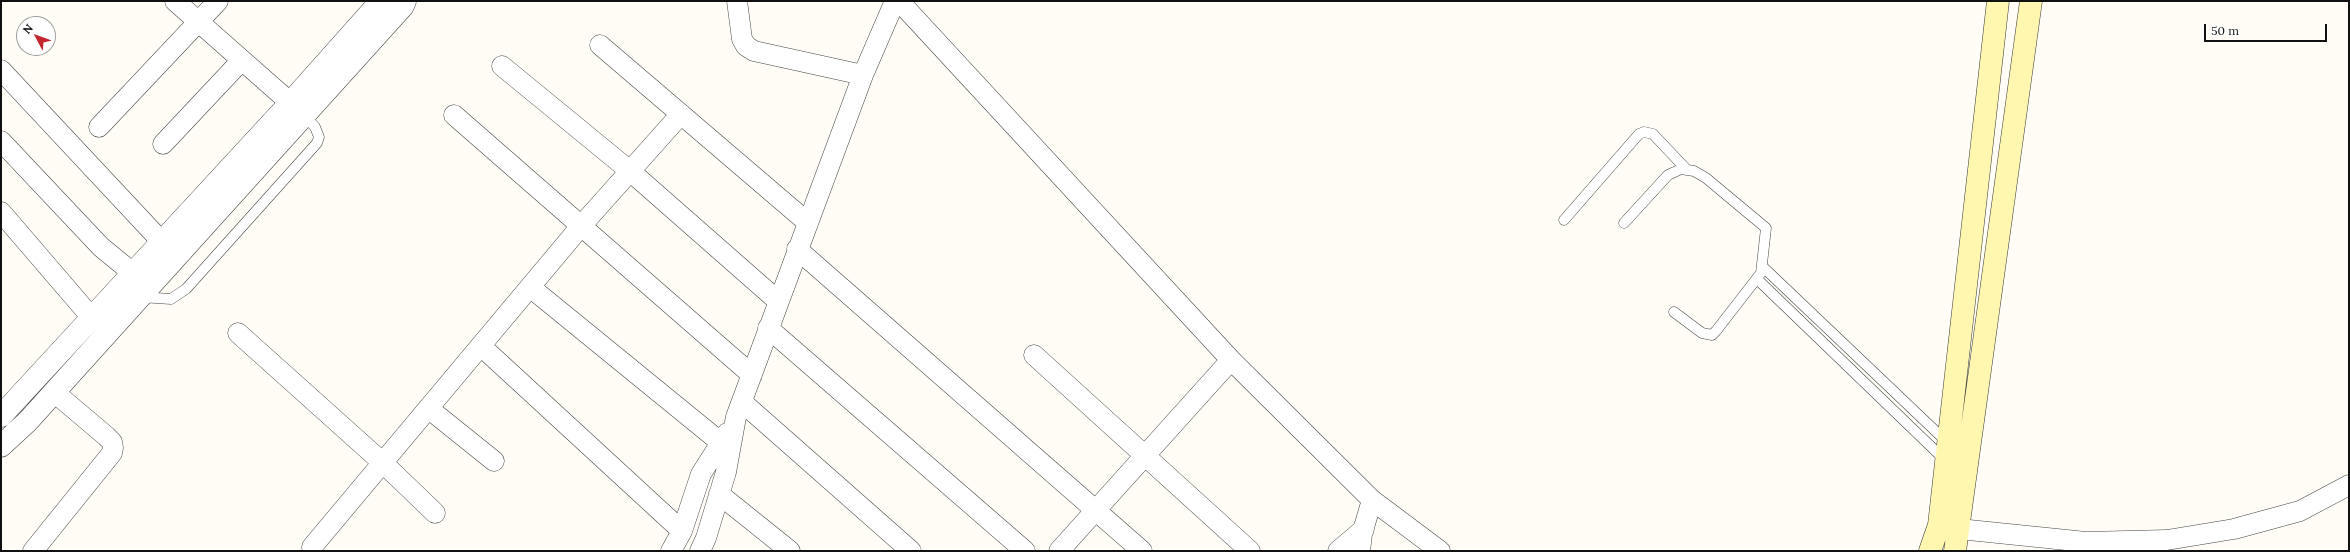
<!DOCTYPE html>
<html>
<head>
<meta charset="utf-8">
<style>
  body { margin:0 }
  #map { position:relative; width:2350px; height:552px; overflow:hidden; background:#fffdf5; font-family:Lora,serif }
  canvas { display:block }
  .frame { position:absolute; inset:0; border:2px solid #111; pointer-events:none }
  .north { position:absolute; left:16px; top:16px; width:40px; height:40px; box-sizing:border-box; background:#fff; border:1px solid #a0a0a0; border-radius:50%; rotate:311deg; font-size:11px; font-weight:700; line-height:16px; text-align:center; color:#111 }
  .north::after { content:''; display:block; margin:auto; width:14px; height:18px; background:#c4262e; clip-path:polygon(50% 0,100% 100%,50% 72%,0 100%) }
  .scale { position:absolute; left:2204px; top:24px; width:123px; height:18px; box-sizing:border-box; border:2px solid #111; border-top:0; padding-left:5px; font-size:12px; line-height:14px; white-space:nowrap; color:#111; -webkit-text-stroke:3px #fff; paint-order:stroke }
</style>
</head>
<body>
<div id="map">
<canvas width="2350" height="552"></canvas>
<div class="frame"></div>
<div class="north">N</div>
<div class="scale">50 m</div>
</div>
<script>
const context = document.querySelector('canvas').getContext('2d');
context.lineJoin = 'round';
const poly = rows => new Path2D(rows.map(r => 'M' + r).join(''));
function strokePath(path, color, width, dash) { context.strokeStyle = color; context.lineWidth = width; context.lineCap = dash ? 'butt' : 'round'; context.setLineDash(dash || []); context.stroke(path); }
const service = poly([
  [1564,220,1639,134,1644,132,1653,134,1687,170],
  [1624,223,1668,175,1681,169,1694,171,1706,178,1766,228,1761,273,1716,331,1712,335,1702,333,1674,312],
  [1763,267,1947,442],
  [1757,279,1946,461],
  [140,297,171,299,186,289,317,143,319,137,315,127,304,115]
]);
const minor = poly([
  [175,1,302,113],
  [737,1,742,39,746,46,754,51,863,75],
  [899,1,1231,360,1372,500,1440,551],
  [600,45,807,222],
  [502,66,630,171,778,301],
  [1,70,162,242],
  [454,115,752,375],
  [99,127,218,1],
  [1,141,101,247,145,283],
  [163,144,242,60],
  [1,212,92,318],
  [797,249,1142,551],
  [530,287,730,450],
  [768,328,1025,551],
  [238,333,383,463,435,513],
  [481,346,682,531],
  [1034,355,1250,551],
  [742,402,911,551],
  [428,408,494,461],
  [719,494,790,551],
  [1959,529,2086,542,2167,540,2234,529,2300,511,2349,485],
  [312,547,581,226,681,114],
  [33,551,112,453,113,448,112,442,106,436,54,392],
  [671,551,682,531,701,474,727,433],
  [700,551,706,538,726,472,736,417,863,75,895,1],
  [1059,551,1231,360],
  [1338,551,1364,529],
  [1360,551,1362,534,1372,500]
]);
const tertiary = poly([
  [1,416,291,102,381,1],
  [1,446,28,421,403,6,405,1]
]);
const secondary = poly([
  [1930,551,1939,525,1998,1],
  [1955,551,2031,1]
]);
strokePath(service, '#444', 11);
strokePath(minor, '#444', 21);
strokePath(tertiary, '#444', 23);
strokePath(secondary, '#333', 23);
strokePath(service, '#fff', 10);
strokePath(minor, '#fff', 20);
strokePath(tertiary, '#fff', 22);
strokePath(secondary, '#fff6b0', 22);
</script>
</body>
</html>
